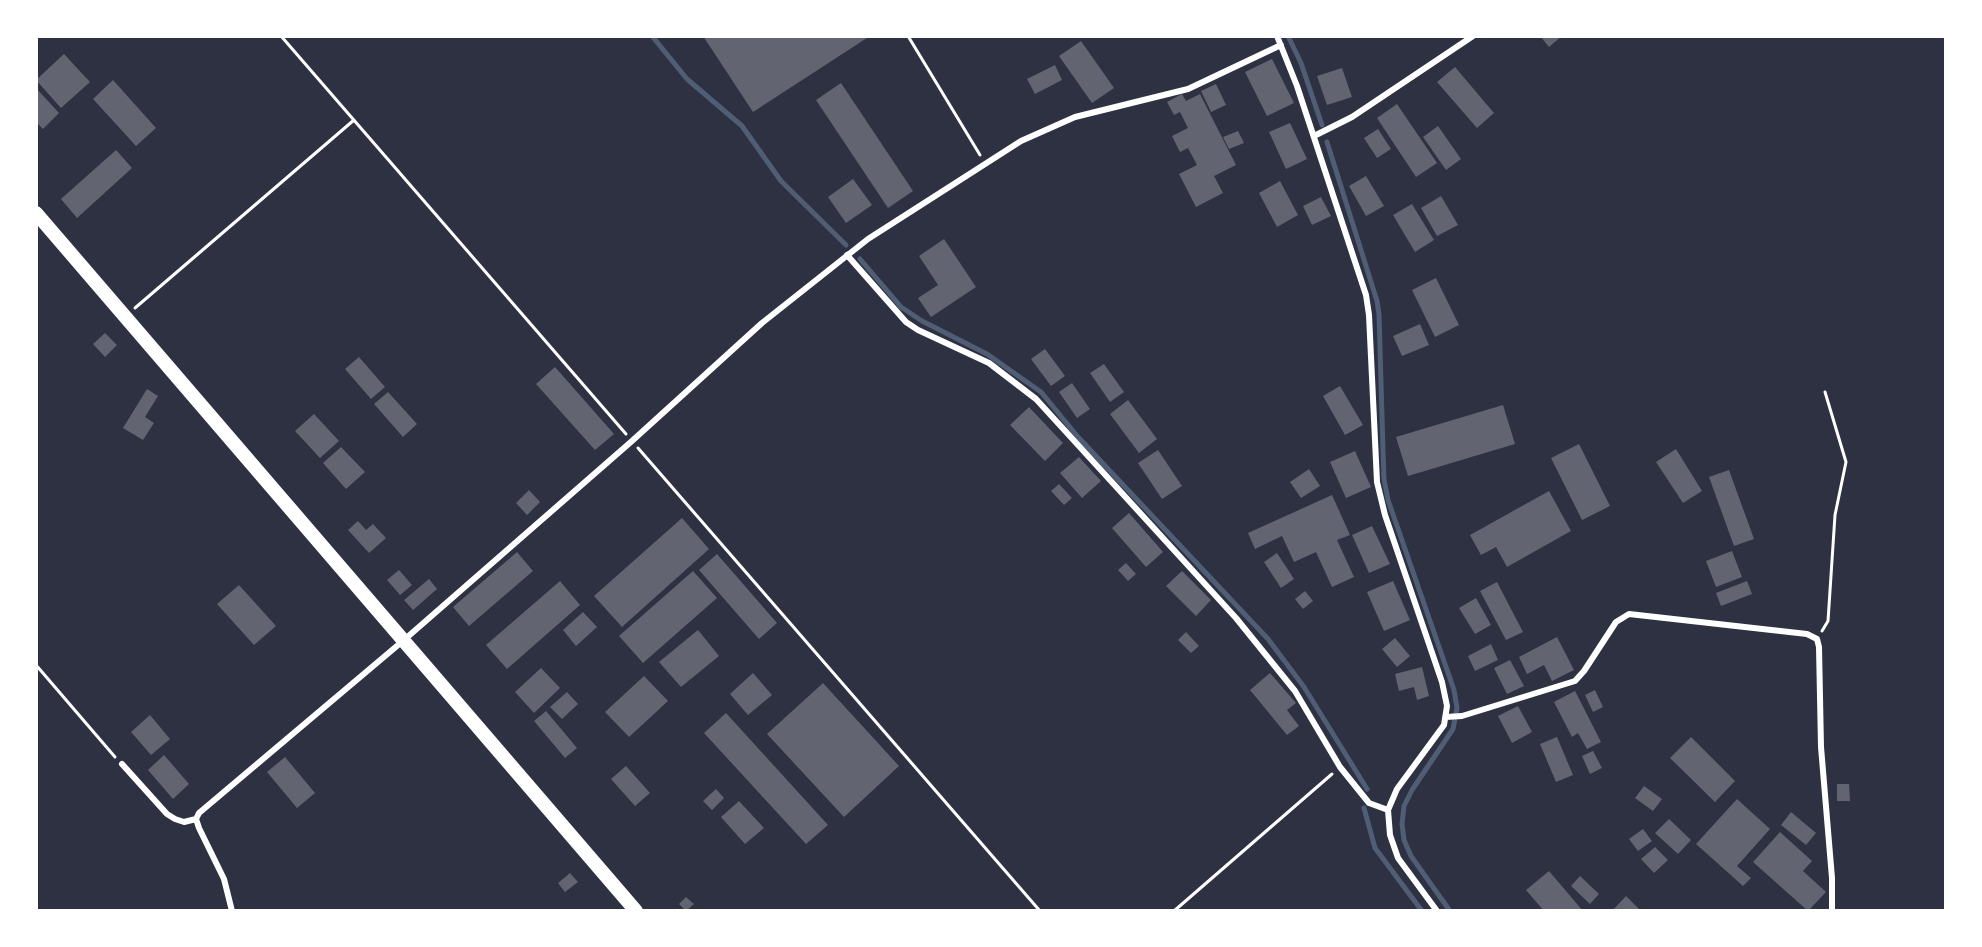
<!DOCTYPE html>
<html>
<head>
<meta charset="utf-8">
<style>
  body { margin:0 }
  #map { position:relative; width:1982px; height:947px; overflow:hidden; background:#2d3142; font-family:Arial,sans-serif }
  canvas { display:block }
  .frame { position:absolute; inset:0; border:38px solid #fff; pointer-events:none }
</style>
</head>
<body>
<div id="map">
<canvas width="1982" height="947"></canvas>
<div class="frame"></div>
</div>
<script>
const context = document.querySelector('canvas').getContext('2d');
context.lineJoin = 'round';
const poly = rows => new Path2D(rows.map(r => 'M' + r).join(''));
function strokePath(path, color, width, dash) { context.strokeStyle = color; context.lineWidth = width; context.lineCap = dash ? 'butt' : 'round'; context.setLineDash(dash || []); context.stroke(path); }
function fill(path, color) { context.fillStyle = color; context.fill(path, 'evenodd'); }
strokePath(poly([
  [652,36,687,79,742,126,781,181,846,245],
  [1288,36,1301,63,1322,125],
  [1327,142,1377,301,1379,314,1383,450,1384,479,1388,500,1454,690,1457,708,1453,729,1412,790,1404,806,1402,824,1404,840,1411,856,1450,911],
  [860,259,901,307,922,321,987,354,1041,392,1078,437,1268,639,1304,687,1367,789],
  [1364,808,1375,848,1422,911]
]), '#4f5d75', 5);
fill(poly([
  [703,36,870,36,753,112],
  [1540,36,1562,36,1549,47],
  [1081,41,1114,88,1092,103,1059,56],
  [64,54,90,82,61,108,36,80],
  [1272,59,1294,103,1267,116,1245,72],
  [1055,65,1062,80,1035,94,1027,79],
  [1455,67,1494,113,1477,128,1437,82],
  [1342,68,1352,97,1327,105,1317,76],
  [113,80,156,128,136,146,93,99],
  [841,83,913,191,888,208,816,100],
  [1216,84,1226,105,1211,112,1201,91],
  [36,88,59,113,43,129,36,122],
  [1182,94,1186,101,1200,94,1236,165,1214,176,1223,193,1196,207,1179,174,1197,165,1188,148,1180,152,1172,136,1188,128,1180,112,1174,115,1167,102],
  [1397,104,1437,163,1416,177,1377,118],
  [1290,123,1307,159,1286,169,1269,132],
  [1438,126,1461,159,1446,170,1423,137],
  [1378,129,1391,149,1377,158,1364,138],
  [1238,131,1244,143,1229,149,1223,137],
  [116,150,132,168,77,218,61,199],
  [1366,176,1384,206,1366,216,1349,186],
  [853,179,872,205,846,223,828,197],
  [1280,181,1298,215,1277,227,1259,193],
  [1441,196,1458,225,1437,236,1421,208],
  [1321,197,1331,216,1312,225,1303,206],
  [1412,204,1434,240,1415,252,1393,215],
  [944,239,976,287,931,317,918,298,938,285,919,256],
  [1436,278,1459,325,1435,337,1412,290],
  [1420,324,1429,345,1402,356,1393,336],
  [105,333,117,345,105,357,93,344],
  [1045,349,1065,376,1051,386,1031,359],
  [359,357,385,387,371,399,345,369],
  [1104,364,1124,392,1110,402,1090,373],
  [555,367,614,434,595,450,536,384],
  [1072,383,1090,409,1077,418,1059,392],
  [1340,386,1363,425,1345,435,1323,396],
  [147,389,158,396,145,417,154,423,143,440,123,428],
  [388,392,417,424,403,437,374,404],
  [1128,400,1157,439,1139,453,1110,414],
  [1503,405,1515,444,1408,476,1396,437],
  [1029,407,1063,443,1045,461,1010,425],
  [314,414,339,441,320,458,295,431],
  [1579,444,1610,506,1582,520,1551,458],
  [341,447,365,472,346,489,323,463],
  [1676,449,1702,491,1683,503,1656,462],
  [1158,450,1182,486,1162,499,1138,463],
  [1355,451,1371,487,1346,498,1330,462],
  [1079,457,1101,481,1082,498,1060,473],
  [1309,469,1320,486,1301,498,1290,482],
  [1729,470,1754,539,1734,546,1709,477],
  [1059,484,1072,498,1064,505,1051,491],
  [529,490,540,502,527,515,516,503],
  [1549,491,1571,531,1507,567,1496,547,1481,555,1470,535],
  [1332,495,1350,535,1337,540,1354,577,1332,587,1316,552,1294,562,1282,536,1255,549,1248,533],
  [1129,513,1163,552,1146,567,1112,528],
  [682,518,709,549,622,627,594,596],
  [358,521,366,530,373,524,386,538,369,553,348,530],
  [1372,526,1390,564,1369,573,1352,535],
  [1732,551,1742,577,1716,587,1706,561],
  [517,552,533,571,469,626,453,607],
  [1277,553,1294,579,1281,588,1264,562],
  [717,554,777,623,759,639,699,570],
  [1126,563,1136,574,1128,581,1118,570],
  [399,570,412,585,400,595,387,580],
  [693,571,717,598,643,663,619,636],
  [1182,571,1211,600,1196,616,1166,586],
  [429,579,437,589,413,610,404,600],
  [560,581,580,605,507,669,486,645],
  [1393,581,1410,620,1384,631,1367,592],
  [1747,581,1752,594,1721,606,1716,593],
  [1497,582,1523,632,1506,640,1480,591],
  [239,585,276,626,254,645,217,604],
  [1305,591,1313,601,1303,609,1295,599],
  [1476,598,1491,625,1475,634,1459,608],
  [583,612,597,627,576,646,563,630],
  [698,630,719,656,681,687,659,662],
  [1186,632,1199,646,1191,653,1178,640],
  [1557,637,1574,670,1552,681,1544,665,1527,674,1519,657],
  [1395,638,1410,656,1397,667,1382,649],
  [1491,644,1498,660,1475,671,1468,656],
  [1510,660,1524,686,1507,694,1494,668],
  [1422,667,1429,696,1417,700,1414,687,1399,691,1395,674],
  [541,668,560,688,534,713,515,692],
  [753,673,772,695,748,715,730,694],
  [1270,673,1296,703,1287,710,1299,726,1287,735,1250,690],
  [644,676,668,701,629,737,605,712],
  [823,683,899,766,844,817,767,734],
  [1595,690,1603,707,1593,712,1585,695],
  [1575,691,1601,742,1587,749,1578,733,1572,737,1554,702],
  [567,692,578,704,562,719,550,707],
  [1518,706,1532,732,1512,743,1498,716],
  [546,711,577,748,565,758,534,721],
  [726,713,828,825,806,844,704,733],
  [150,715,170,739,151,755,131,732],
  [1557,737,1573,775,1556,782,1540,744],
  [1691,737,1735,781,1715,802,1670,758],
  [1593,751,1602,768,1590,774,1582,756],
  [164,755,189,784,173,799,148,770],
  [285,757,315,793,297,808,267,772],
  [626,766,650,793,635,806,611,779],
  [1837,784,1849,784,1850,801,1837,801],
  [1644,786,1662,799,1653,811,1635,798],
  [716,789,724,798,712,810,703,801],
  [1737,799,1770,829,1737,866,1751,878,1743,886,1696,844],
  [739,801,764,828,745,844,721,817],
  [1791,812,1816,833,1806,845,1781,825],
  [1669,819,1691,840,1678,854,1655,833],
  [1643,829,1652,841,1638,851,1629,839],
  [1780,832,1812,861,1803,871,1826,892,1808,911,1753,862],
  [1655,847,1668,860,1654,873,1641,859],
  [1549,871,1583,911,1544,911,1526,890],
  [570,873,578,882,565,892,558,883],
  [1580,876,1599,894,1590,904,1571,886],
  [1626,896,1641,911,1612,911],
  [686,897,694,904,686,911,679,904]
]), '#626471');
strokePath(poly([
  [281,36,626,434],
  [908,36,980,155],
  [135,308,354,120],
  [638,448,1040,911],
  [1822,631,1828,621,1835,515,1846,462,1825,392],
  [36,665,115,757],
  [1174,911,1332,774]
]), '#fff', 3);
strokePath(poly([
  [1277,36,1297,86,1366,295,1369,315,1377,482,1385,515,1442,682,1447,706,1444,725,1397,789,1388,810,1390,835,1398,858,1437,911],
  [1314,136,1352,117,1473,36],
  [847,255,906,322,918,330,989,363,1036,399,1236,618,1295,691,1340,767,1369,803,1388,810],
  [1446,717,1462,716,1575,681,1584,671,1616,622,1629,614,1807,634,1817,639,1819,647,1821,747,1832,878,1832,911],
  [122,764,167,814,175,819,184,822,196,819],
  [232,911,224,879,199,828,196,819,199,813,404,640,632,441,762,323,868,239,1021,141,1075,117,1188,89,1281,45]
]), '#fff', 6);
strokePath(poly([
  [36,213,636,911]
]), '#fff', 14);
</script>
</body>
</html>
